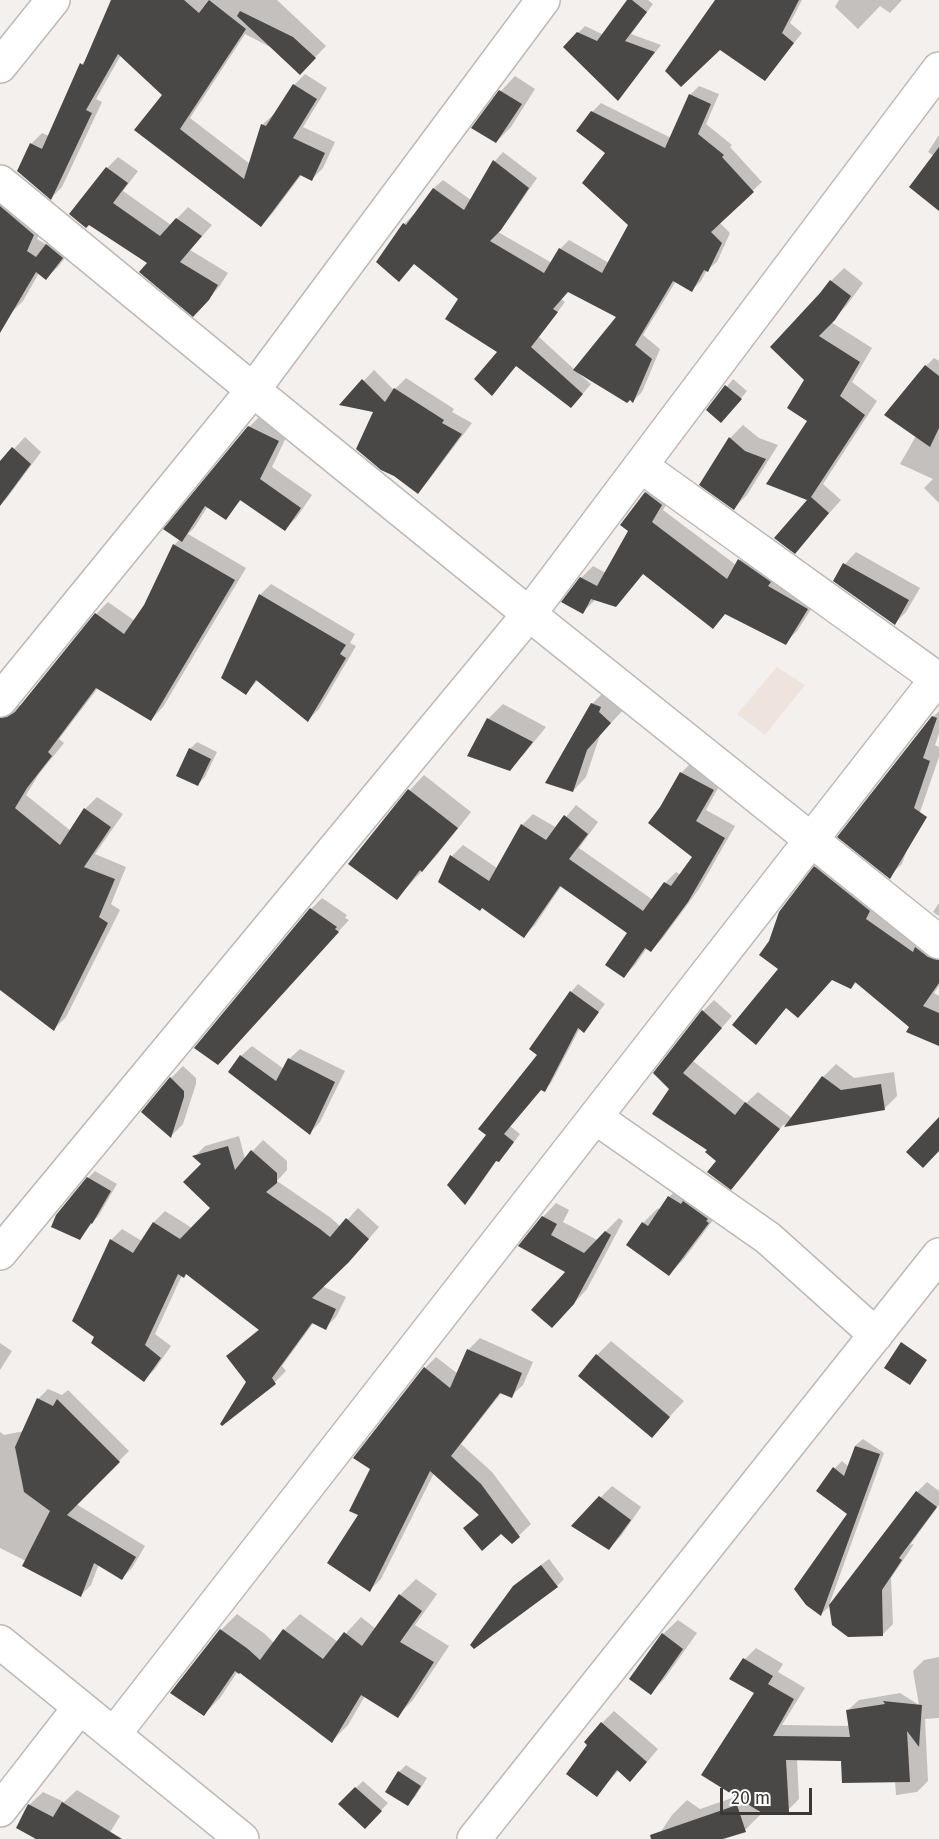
<!DOCTYPE html>
<html>
<head>
<meta charset="utf-8">
<style>
  body { margin:0 }
  #map { position:relative; width:939px; height:1839px; overflow:hidden; background:#f4f0ee; font-family:"Fira Sans",sans-serif }
  canvas { display:block }
  .scale { position:absolute; left:720px; top:1788px; width:92px; height:27px; box-sizing:border-box; border:3px solid #393837; border-top:0; padding-left:8px; font-size:18px; line-height:21px; white-space:nowrap; color:#393837; -webkit-text-stroke:4px #fffefe; paint-order:stroke }
</style>
</head>
<body>
<div id="map">
<canvas width="939" height="1839"></canvas>
<div class="scale">20 m</div>
</div>
<script>
const context = document.querySelector('canvas').getContext('2d');
context.lineJoin = 'round';
function fill(path, color) { context.fillStyle = color; context.fill(path, 'evenodd'); }
const poly = rows => new Path2D(rows.map(r => 'M' + r).join(''));
function strokePath(path, color, width, dash) { context.strokeStyle = color; context.lineWidth = width; context.lineCap = dash ? 'butt' : 'round'; context.setLineDash(dash || []); context.stroke(path); }
fill(poly([
  [777,667,805,685,765,735,737,714]
]), '#eee4dd');
fill(poly([
  [112,0,277,0,326,46,300,73,274,49,245,34,190,118,250,164,262,125,274,114,294,85,305,74,327,88,303,127,335,142,323,168,312,179,302,174,272,214,261,225,137,130,164,95,121,55,96,99,102,102,62,187,51,198,31,144,42,133,49,136,82,64,88,58],
  [629,0,648,0,653,4,631,34,661,45,618,99,578,33,585,26,604,35],
  [717,0,802,0,790,23,802,33,765,79],
  [839,0,902,0,890,13,880,6,858,29,835,7],
  [515,76,535,89,511,127,496,142,501,91],
  [699,86,719,94,706,124,732,145,730,147,762,182,719,222,730,233,717,262,707,270,701,281,692,290,676,281,643,335,660,349,642,392,633,401,578,373,591,384,580,397,517,365,492,394,499,352,404,224,413,215,414,216,434,188,443,180,471,200,495,161,503,152,537,178,509,219,498,232,552,263,560,249,569,240,609,263,630,225,592,112,601,103,671,138,690,95],
  [569,290,618,317,575,370,539,337,565,302,561,299],
  [939,135,939,209,934,156,928,152],
  [118,157,138,171,123,191,171,225,188,207,212,225,190,250,228,273,219,287,204,304,150,263,89,224,71,214,107,168],
  [0,184,45,222,37,239,47,245,59,233,74,246,58,267,46,278,39,273,23,301,11,313,0,306],
  [844,268,863,283,847,305,831,322,872,348,852,382,877,401,823,484,841,500,795,552,809,500,809,420,806,380,831,281],
  [934,358,939,361,939,503,924,488,933,479,900,464,916,436,926,366],
  [374,370,394,390,406,378,454,409,452,412,472,423,428,481,418,492,375,411,342,404],
  [733,379,747,391,728,414,708,410],
  [262,414,290,429,272,467,312,495,297,517,285,529,242,499,225,518,208,506,194,528,188,534,246,568,163,707,151,720,98,688,59,739,64,743,39,774,26,795,71,831,85,809,97,797,123,814,95,854,126,867,111,904,120,910,66,1017,54,1029,0,988,0,701,11,707,21,705,96,614,108,602,135,621,145,606,174,545,180,539,166,529,249,427],
  [743,425,759,438,778,445,747,495,734,508,730,438],
  [25,437,41,452,7,498,0,505,0,464],
  [658,481,673,492,663,510,736,565,751,548,819,597,797,631,785,643,726,613,713,627,644,573,616,605,595,600,583,612,581,578,593,566,606,573,630,530,646,493],
  [856,552,920,588,906,612,895,623,835,581,845,564],
  [271,584,355,634,350,643,356,646,319,709,308,720,258,680,246,693,260,595],
  [605,691,624,709,600,735,586,777,573,791,591,705],
  [503,704,546,727,524,754,509,769,488,719],
  [939,711,939,733,935,745,939,747,939,757,902,864,889,876,933,717],
  [197,742,217,752,205,777,198,784,190,749],
  [692,762,723,779,706,810,735,826,699,889,662,939,651,950,647,948,635,965,624,976,630,933,562,885,535,925,524,936,482,906,440,882,452,856,463,845,497,868,522,825,533,814,557,828,576,805,598,822,579,848,653,900,665,883,676,872,681,875,695,856,662,808,681,773],
  [424,775,471,812,437,855,397,898,350,863,410,790],
  [828,855,939,944,939,986,934,993,939,996,939,1037,911,1026,857,982,851,988,833,979,787,1007,756,1043,816,867],
  [322,898,347,915,345,918,349,920,229,1052,311,909],
  [939,903,939,916,933,912],
  [578,984,605,1004,584,1031,580,1028,551,1083,544,1090,541,1088,510,1126,520,1134,506,1153,497,1160,472,1196,465,1203,489,1135,539,1055,531,1048,571,992],
  [714,1000,732,1016,693,1061,746,1103,758,1092,792,1118,823,1077,836,1064,854,1078,894,1072,897,1096,884,1109,783,1125,743,1176,731,1188,718,1160,709,1150,671,1089,655,1073,703,1011],
  [252,1046,284,1069,289,1059,300,1049,345,1071,320,1122,310,1133,241,1056],
  [183,1066,196,1078,196,1084,183,1124,171,1136,171,1078],
  [239,1136,245,1159,263,1140,287,1161,287,1170,277,1181,331,1218,341,1227,358,1208,379,1227,360,1249,322,1286,346,1297,336,1317,325,1328,314,1322,282,1366,286,1371,275,1382,222,1424,248,1381,228,1356,260,1328,187,1273,182,1275,155,1334,171,1346,155,1369,144,1380,96,1337,111,1240,122,1229,142,1241,154,1222,165,1211,192,1228,212,1208,203,1164,195,1156,205,1146],
  [95,1171,117,1184,99,1215,79,1239,88,1178],
  [684,1182,722,1208,684,1259,669,1274,628,1244,643,1223,658,1208,660,1210,669,1197],
  [556,1203,569,1210,563,1222,597,1240,619,1218,623,1221,587,1289,565,1313,568,1272,520,1246,543,1217],
  [480,1338,533,1362,523,1385,511,1396,502,1392,461,1444,492,1472,531,1524,512,1542,501,1532,465,1528,480,1513,434,1473,381,1579,370,1590,360,1515,425,1368,436,1357,458,1374,468,1350],
  [611,1341,684,1401,652,1436,597,1355],
  [0,1343,12,1351,0,1370],
  [48,1389,62,1395,68,1390,129,1451,76,1504,145,1546,132,1568,122,1578,99,1564,91,1585,81,1595,26,1561,0,1548,0,1432,4,1435,24,1431,38,1399],
  [863,1439,884,1453,828,1608,821,1614,849,1514,835,1468,842,1461,849,1467,856,1445],
  [927,1482,939,1491,939,1505,910,1545,914,1544,891,1578,893,1624,883,1634,833,1624,917,1492],
  [612,1486,641,1507,621,1536,609,1548,600,1498],
  [549,1559,564,1579,557,1586,522,1579],
  [416,1579,437,1594,415,1625,449,1646,413,1700,397,1716,365,1696,348,1725,332,1741,238,1671,220,1698,204,1714,221,1630,237,1614,265,1634,274,1643,284,1630,300,1614,338,1642,361,1617,376,1629,400,1595],
  [678,1620,697,1633,665,1678,651,1693,663,1634],
  [756,1648,783,1664,778,1672,805,1688,782,1725,850,1726,847,1711,859,1700,900,1693,919,1705,913,1671,924,1660,939,1657,939,1718,925,1719,928,1781,917,1792,896,1795,895,1780,843,1760,797,1759,799,1799,788,1810,757,1808,760,1815,745,1830,718,1839,656,1839,672,1815,687,1800,700,1809,738,1796,756,1693,745,1659],
  [614,1711,658,1749,642,1768,619,1770,596,1795,602,1723],
  [406,1765,427,1778,415,1797,407,1805,399,1772],
  [363,1781,388,1803,372,1820,340,1804],
  [77,1790,120,1816,106,1839,34,1839,35,1837,29,1805,43,1792,64,1802]
]), '#0003');
fill(poly([
  [111,0,184,0,199,13,209,0,246,29,180,129,244,179,261,124,266,126,293,84,317,99,293,138,325,153,312,181,300,175,261,227,134,130,162,95,118,54,86,110,92,113,51,200,17,171,30,143,42,149,80,63,83,65],
  [627,0,632,0,647,12,625,41,655,52,618,101,563,47,577,32,597,41],
  [715,0,799,0,782,33,794,43,765,81,720,50,681,87,665,71],
  [240,11,293,37,316,58,300,75,237,16],
  [499,90,522,104,496,143,471,128],
  [689,94,711,104,698,134,724,155,722,157,754,192,711,232,722,243,708,272,704,270,692,292,673,281,635,345,652,359,633,403,630,400,627,403,573,370,616,317,568,292,553,309,558,312,531,347,583,394,571,408,516,366,492,396,474,379,497,352,445,319,458,299,414,264,399,282,376,262,403,223,406,225,433,188,464,210,493,160,529,188,501,230,490,241,544,273,559,248,602,273,628,225,582,183,605,153,576,131,591,111,665,148],
  [939,147,939,211,909,187],
  [106,167,128,183,113,203,160,236,176,218,202,236,180,262,218,285,209,300,193,317,139,272,147,263,89,225,86,228,69,214],
  [0,206,34,235,27,251,36,257,46,244,63,258,46,280,36,272,0,333],
  [830,280,851,296,835,320,819,336,860,362,840,396,865,415,811,497,829,513,795,554,774,538,807,500,766,484,807,421,787,408,804,380,770,347,820,293],
  [925,365,939,376,939,428,930,447,884,415],
  [362,379,385,402,394,388,444,420,442,423,462,434,418,494,394,476,381,470,356,449,373,412,339,405],
  [725,385,742,399,721,423,706,410],
  [248,426,279,441,260,479,301,508,285,531,240,500,226,520,205,506,182,542,163,529],
  [729,437,745,451,766,459,734,510,699,485],
  [12,447,31,464,0,506,0,461],
  [645,492,662,505,652,522,727,579,738,559,771,582,768,586,808,609,786,645,725,614,713,629,643,574,616,607,591,599,583,614,561,602,580,577,597,586,628,531,620,525],
  [173,544,235,580,151,721,96,688,48,752,52,756,27,788,15,808,60,845,84,808,111,827,84,867,115,879,99,917,108,923,54,1031,0,990,0,718,7,717,15,712,95,613,124,634,144,605],
  [843,563,909,600,895,625,833,581],
  [259,594,346,645,340,654,346,658,308,722,256,680,246,695,221,678],
  [591,703,601,707,599,712,611,723,587,750,573,792,545,783],
  [932,716,937,718,923,758,930,761,914,808,927,817,890,879,837,837],
  [487,718,533,742,510,771,467,756],
  [189,748,211,759,198,786,176,776],
  [680,772,714,790,696,821,725,838,688,902,651,952,645,948,624,978,605,965,627,933,560,886,524,938,482,908,480,911,438,882,450,855,489,881,521,824,546,840,564,815,588,834,569,859,643,911,664,882,671,886,692,857,648,823,660,807],
  [408,789,458,828,422,872,420,870,397,900,348,864],
  [814,866,870,911,866,919,913,952,915,947,928,957,939,960,939,983,923,1006,939,1013,939,1046,906,1032,909,1027,855,982,851,989,832,980,798,1018,786,1008,756,1045,732,1025,778,969,759,955,769,941,779,912],
  [310,908,337,927,335,929,339,932,218,1065,194,1048],
  [570,991,599,1012,584,1033,578,1028,545,1092,541,1090,504,1134,514,1142,499,1162,496,1161,465,1205,447,1185,486,1135,478,1129,537,1055,529,1049],
  [702,1010,722,1028,683,1073,735,1115,745,1102,780,1129,731,1190,707,1172,716,1161,705,1152,707,1150,652,1114,669,1089,653,1073],
  [240,1055,276,1081,288,1058,335,1082,310,1135,228,1072],
  [822,1076,841,1090,881,1084,885,1110,784,1127],
  [170,1077,184,1091,184,1097,171,1138,141,1112],
  [939,1117,939,1151,923,1168,906,1152],
  [228,1146,235,1170,251,1150,277,1173,277,1183,266,1192,320,1229,330,1237,346,1218,369,1239,349,1262,312,1298,336,1309,326,1330,312,1323,272,1378,276,1384,222,1426,220,1424,246,1382,226,1356,259,1330,186,1274,184,1278,178,1274,145,1345,161,1358,144,1382,91,1343,94,1337,72,1321,110,1239,133,1253,153,1222,180,1239,210,1208,183,1182,201,1164,192,1156],
  [87,1177,111,1191,92,1224,91,1223,80,1240,51,1227,56,1215],
  [668,1196,681,1204,683,1201,708,1219,706,1221,709,1223,669,1276,626,1245,642,1222,648,1226],
  [542,1216,557,1224,551,1235,584,1253,605,1231,611,1235,574,1304,552,1328,531,1310,565,1272,518,1246],
  [901,1342,927,1360,910,1385,884,1368],
  [467,1349,522,1373,512,1398,500,1393,451,1456,481,1484,520,1537,512,1544,501,1534,482,1551,463,1528,479,1515,430,1471,370,1592,327,1563,358,1515,349,1511,370,1469,353,1458,424,1367,450,1388],
  [596,1354,670,1417,652,1438,578,1376],
  [37,1398,53,1406,57,1399,120,1462,67,1515,136,1557,122,1580,94,1563,81,1597,22,1566,50,1511,24,1492,15,1447],
  [855,1446,880,1454,821,1616,806,1605,794,1589,847,1514,816,1491,833,1467,844,1476],
  [916,1491,937,1507,899,1558,902,1560,882,1590,883,1636,848,1637,832,1625,829,1605],
  [599,1496,631,1520,609,1550,571,1526],
  [541,1565,558,1587,474,1649,470,1645,513,1586],
  [399,1594,422,1611,400,1642,434,1662,398,1718,361,1695,332,1743,240,1673,239,1674,235,1671,204,1716,170,1693,220,1629,248,1649,260,1660,283,1629,323,1659,344,1632,362,1646],
  [662,1633,683,1649,651,1695,629,1679],
  [743,1658,773,1676,768,1684,794,1699,773,1736,850,1737,846,1710,885,1704,883,1701,922,1705,919,1747,907,1731,910,1782,842,1783,841,1761,786,1760,789,1812,762,1813,701,1775,754,1693,729,1679],
  [601,1722,647,1762,630,1782,617,1770,597,1797,566,1774,587,1745,584,1742],
  [398,1771,421,1786,408,1806,385,1792],
  [355,1787,382,1811,365,1829,338,1804],
  [62,1802,122,1839,36,1839,16,1828,28,1804,53,1817],
  [737,1805,746,1832,723,1839,651,1839,650,1835]
]), '#4a4846');
const minor = poly([
  [0,66,53,0],
  [0,182,253,390,529,614,939,942],
  [641,466,939,680],
  [0,700,253,390,543,0],
  [595,1117,768,1238,876,1335],
  [0,1253,529,614,939,69],
  [0,1642,242,1839],
  [114,1734,939,676],
  [0,1810,80,1707],
  [474,1839,939,1255]
]);
strokePath(minor, '#bcb9b6', 36);
strokePath(minor, '#fff', 33);
</script>
</body>
</html>
